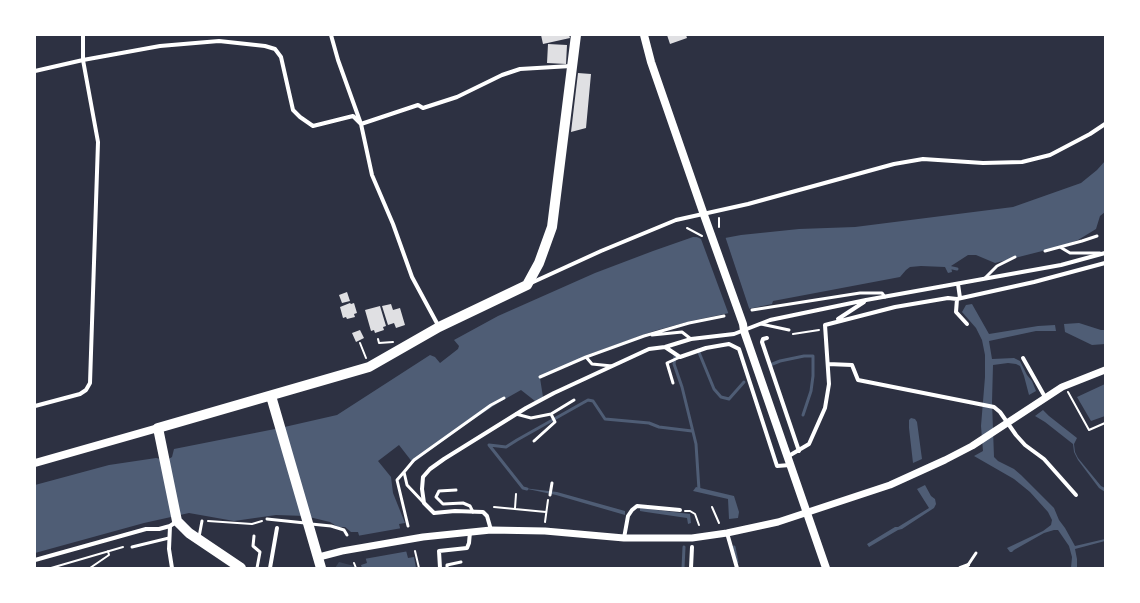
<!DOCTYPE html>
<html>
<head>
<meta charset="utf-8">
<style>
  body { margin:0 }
  #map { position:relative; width:1140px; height:603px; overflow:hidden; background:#2d3142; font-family:"Asap Condensed",sans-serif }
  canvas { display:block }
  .frame { position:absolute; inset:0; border:36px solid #fff; pointer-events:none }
</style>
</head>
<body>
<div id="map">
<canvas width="1140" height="603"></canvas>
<div class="frame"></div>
</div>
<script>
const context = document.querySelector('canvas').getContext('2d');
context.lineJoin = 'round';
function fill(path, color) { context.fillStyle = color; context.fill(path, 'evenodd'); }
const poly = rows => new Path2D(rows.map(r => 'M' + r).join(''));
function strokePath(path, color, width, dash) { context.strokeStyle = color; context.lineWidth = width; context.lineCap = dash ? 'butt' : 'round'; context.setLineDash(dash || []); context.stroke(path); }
fill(poly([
  [339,562,354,566,355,568,335,568]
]), '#3c4559');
fill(poly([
  [1105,161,1105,212,1100,216,1096,229,1078,240,1062,246,995,263,976,255,968,255,951,266,952,272,948,273,945,267,921,266,910,267,906,270,900,277,773,301,772,304,691,321,654,331,587,355,540,378,543,397,535,401,521,390,498,403,456,431,413,463,399,445,378,461,391,477,393,493,405,523,399,524,408,558,414,557,416,568,362,568,361,565,367,563,358,532,351,532,345,527,338,527,330,522,305,516,276,515,234,521,189,513,144,523,35,553,35,485,109,465,156,458,167,460,172,457,174,449,280,428,337,415,430,355,435,357,440,363,458,349,459,346,454,340,498,316,595,273,653,251,693,237,725,238,741,235,799,229,855,227,1013,207,1081,183,1097,170],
  [972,304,989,334,1038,326,1055,325,1056,331,1036,331,989,341,992,359,1014,358,1020,361,1027,375,1032,381,1036,391,1029,395,1024,376,1020,366,1016,364,1008,363,993,365,992,402,994,457,998,461,1014,469,1021,475,1054,508,1059,520,1065,528,1075,546,1105,539,1105,541,1075,549,1077,559,1077,568,1071,568,1072,557,1069,546,1058,530,1054,530,1044,533,1014,550,1012,552,1010,552,1007,548,1043,531,1051,525,1052,520,1048,512,1030,492,1014,479,974,456,983,451,981,426,985,377,985,355,982,340,976,328,962,312,966,305],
  [1079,323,1101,330,1105,330,1105,344,1092,345,1065,332,1064,324],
  [1105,384,1105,416,1091,421,1077,397],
  [1043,410,1049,416,1077,438,1074,444,1075,452,1078,458,1101,486,1105,488,1105,492,1099,488,1078,460,1074,452,1073,444,1045,422,1035,416],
  [911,418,915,419,917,422,922,459,913,463,909,428,909,420],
  [925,485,931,496,935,499,936,504,934,508,902,529,898,530,869,547,867,544,895,527,898,527,929,508,917,489],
  [696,487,734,496,739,512,738,518,729,519,728,499,693,491],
  [523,488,557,492,625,511,625,515,556,495],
  [640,508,690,514,691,523,688,524,687,518,646,512,640,511]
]), '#4f5d75');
fill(poly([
  [693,235,725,236,750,311,729,315,701,239],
  [402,528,409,551,364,559,357,536]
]), '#2d3142');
strokePath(poly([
  [948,267,957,269],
  [698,350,714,389,721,397,729,399,744,382],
  [677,355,675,356,674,364,682,387,696,444,699,490],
  [770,365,780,361,804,356,813,356,813,376,811,391,803,415],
  [527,489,523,488,489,445,506,447,517,440,588,400,593,401,605,419,649,423,659,427,692,431],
  [734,547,737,562],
  [683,568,684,547]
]), '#4f5d75', 3);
fill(poly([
  [541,35,569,35,570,38,543,44],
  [667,35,686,35,687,38,670,44],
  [548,44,567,45,566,64,547,63],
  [578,73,591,74,586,128,571,132],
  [347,292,350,301,342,303,339,295],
  [350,303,351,304,354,303,357,313,354,314,355,317,347,319,346,317,343,318,340,307],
  [391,304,393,310,400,308,405,325,396,328,394,323,388,325,382,306],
  [380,306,386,326,383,327,384,330,375,333,374,330,371,331,365,310],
  [360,330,364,338,356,342,352,333]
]), '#e0e0e3');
strokePath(poly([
  [719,218,719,227],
  [687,228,702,236],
  [793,334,819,330],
  [378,339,379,343,393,342],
  [360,343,366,358],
  [1068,392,1089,430,1105,423],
  [494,507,546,512],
  [712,507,719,523],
  [515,508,516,494],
  [685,511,690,511,695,514,699,525],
  [208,521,252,524,262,521],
  [545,522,548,500],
  [415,551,419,568],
  [354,563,356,568],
  [51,568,123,547],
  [90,568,109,555,108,551]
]), '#fff', 2);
strokePath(poly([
  [1060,247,1070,253,1100,253],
  [1045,251,1082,241,1097,236],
  [985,278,997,266,1015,257],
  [752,310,860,293,882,293,885,297],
  [761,324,789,330],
  [652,335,682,332,691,339],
  [586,357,592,364,612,366],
  [540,377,586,357,644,336,689,323,724,316],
  [673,383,667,363,680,357],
  [516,414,531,418,551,414,574,400],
  [534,441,555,422,551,414],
  [404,472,397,480,408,526],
  [456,490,439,491,436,497,443,504,463,503,470,506,473,512],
  [550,495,552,483],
  [424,503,407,485,404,472,414,460,491,405,504,398],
  [267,519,305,523],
  [311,524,331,526,344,530,347,535],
  [254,536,253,546,260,552,257,568],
  [199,537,202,521],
  [132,547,169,538],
  [968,565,976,553],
  [447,568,447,565,461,562]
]), '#fff', 3);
strokePath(poly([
  [331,35,338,60,361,124,372,175,393,224,412,277,439,327],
  [35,71,83,60,160,46,219,41,265,46,275,49,281,57,293,110,300,117,313,126,353,116,361,124],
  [361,124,418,105,423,108,457,97,502,75,520,69,571,66],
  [531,283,601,251,676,220,748,204,894,164,923,159,983,163,1022,162,1050,155,1090,134,1105,124],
  [958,284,960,298],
  [957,299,956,312,967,324],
  [838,319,864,302],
  [767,338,763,339,762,342,799,451],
  [665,347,680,357,706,348,723,345,729,344,739,349,777,466,790,465],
  [1023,358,1045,397],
  [828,364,852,365,858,380,994,407,1000,412,1016,435,1025,445,1044,459,1076,495],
  [35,406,80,394,86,390,90,383,98,142,83,60,83,35],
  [787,457,809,444,825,408,829,384,825,325,895,307,948,298,957,299,1034,282,1105,263],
  [170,526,169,549,172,568],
  [491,530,487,516,483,512,455,511,434,513,424,503,422,489,423,477,430,469,444,459,526,408,554,393,649,349,665,347,691,339,734,334,770,320,866,300,1061,265,1105,253],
  [727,533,737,568],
  [624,538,628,516,632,510,637,506,680,510],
  [35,560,146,529,159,529,170,526,176,522],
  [270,568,277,528],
  [440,568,439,551,467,548,469,543,470,532],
  [691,568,692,547],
  [960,568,968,565]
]), '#fff', 4);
strokePath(poly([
  [319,557,342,551,423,537,491,530,545,531,624,538,692,538,727,533,778,522,890,485,945,460,972,446,1062,387,1105,370]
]), '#fff', 7);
strokePath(poly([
  [644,35,651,62,704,215,743,324,744,331,826,568],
  [35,463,158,428]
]), '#fff', 8);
strokePath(poly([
  [271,396,321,568],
  [241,568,189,533,177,521,158,428,369,367,439,327,527,285,539,263,552,227,576,35]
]), '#fff', 10);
</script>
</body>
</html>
